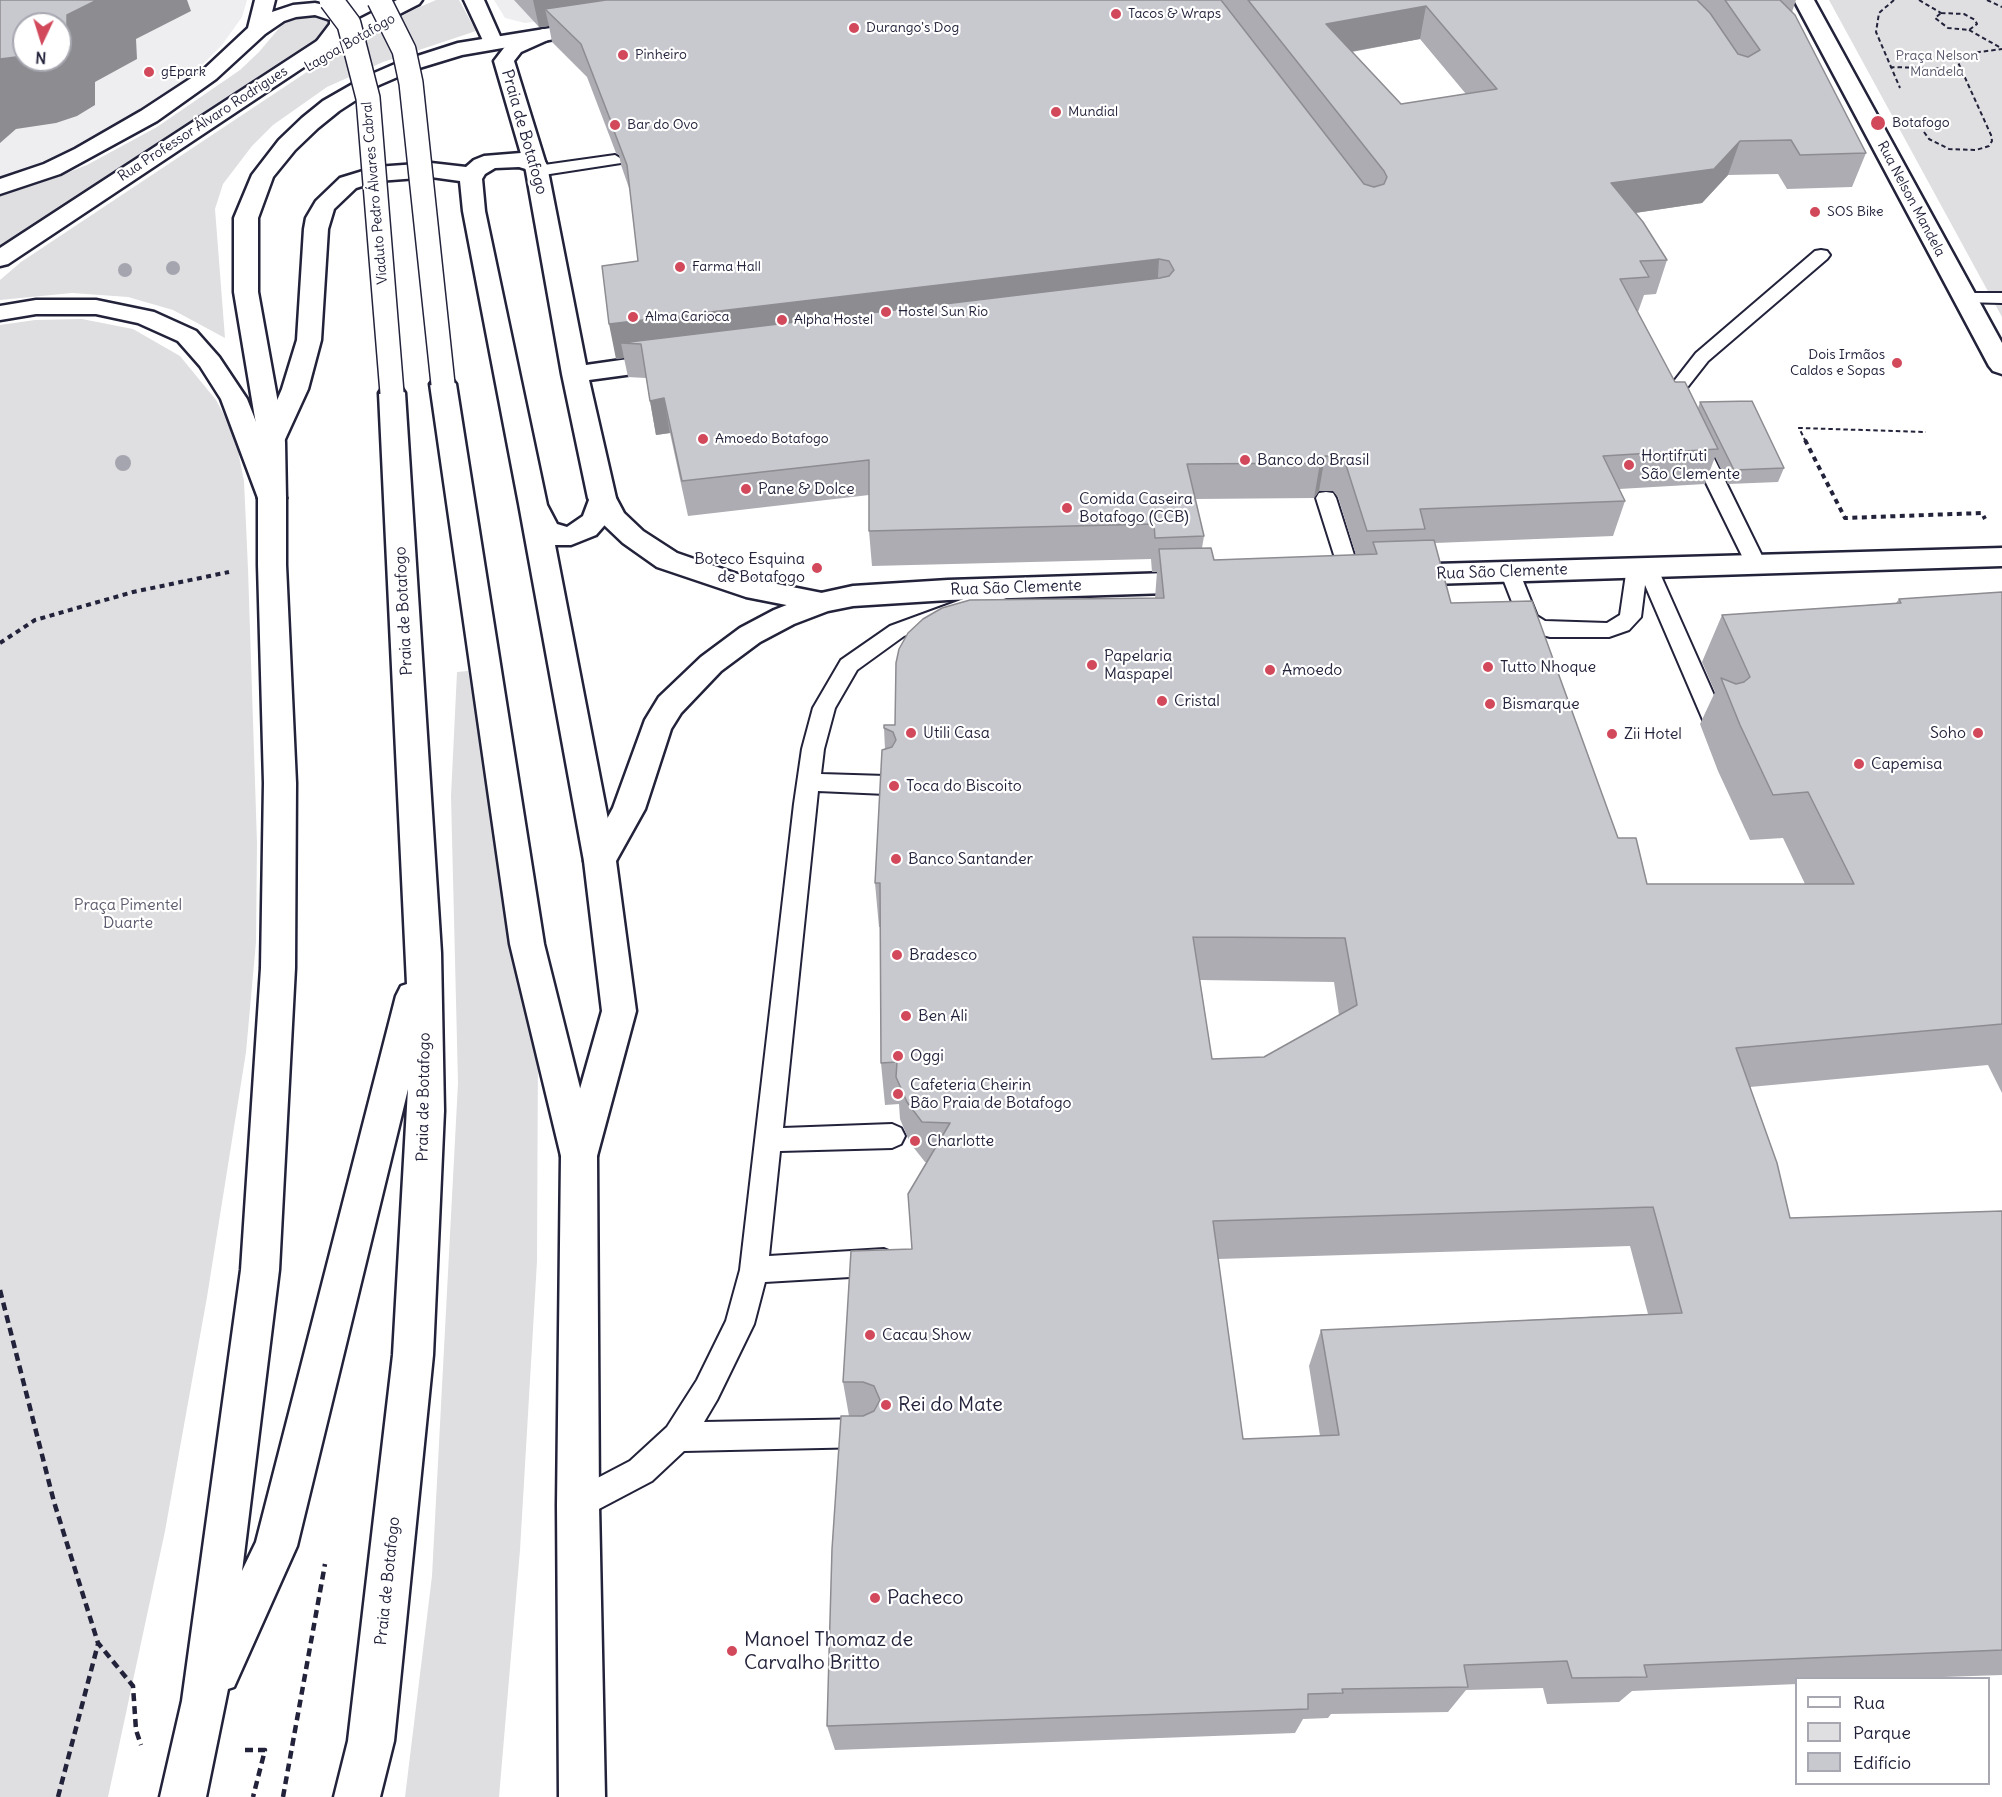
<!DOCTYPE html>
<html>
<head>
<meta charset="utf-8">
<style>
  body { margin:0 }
  #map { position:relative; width:2002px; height:1797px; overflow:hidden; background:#fff; font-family:Delius,sans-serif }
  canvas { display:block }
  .legend { position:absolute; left:1795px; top:1677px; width:195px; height:108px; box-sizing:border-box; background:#fff; border:2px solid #a7a7b1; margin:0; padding:8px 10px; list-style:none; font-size:18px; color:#22223b }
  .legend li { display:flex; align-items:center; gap:12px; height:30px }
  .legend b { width:30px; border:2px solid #a7a7b1 }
  .north { position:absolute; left:12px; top:12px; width:60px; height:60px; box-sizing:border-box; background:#fff; border:2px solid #a7a7b1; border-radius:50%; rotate:184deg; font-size:16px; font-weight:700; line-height:24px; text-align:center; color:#22223b }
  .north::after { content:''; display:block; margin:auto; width:21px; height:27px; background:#d1495b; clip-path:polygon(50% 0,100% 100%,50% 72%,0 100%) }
</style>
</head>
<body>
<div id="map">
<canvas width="2002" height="1797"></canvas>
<ul class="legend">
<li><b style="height:8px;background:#fff"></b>Rua</li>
<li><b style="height:16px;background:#dfdfe2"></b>Parque</li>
<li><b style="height:16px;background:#c8c8cf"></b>Edifício</li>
</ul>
<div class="north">N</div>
</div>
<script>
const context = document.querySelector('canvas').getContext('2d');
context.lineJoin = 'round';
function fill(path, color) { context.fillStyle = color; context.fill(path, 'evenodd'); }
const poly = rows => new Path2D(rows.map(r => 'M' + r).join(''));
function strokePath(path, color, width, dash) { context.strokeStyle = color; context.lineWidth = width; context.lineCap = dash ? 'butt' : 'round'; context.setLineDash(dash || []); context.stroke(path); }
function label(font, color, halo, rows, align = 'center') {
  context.font = font + ' Delius,sans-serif'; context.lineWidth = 4.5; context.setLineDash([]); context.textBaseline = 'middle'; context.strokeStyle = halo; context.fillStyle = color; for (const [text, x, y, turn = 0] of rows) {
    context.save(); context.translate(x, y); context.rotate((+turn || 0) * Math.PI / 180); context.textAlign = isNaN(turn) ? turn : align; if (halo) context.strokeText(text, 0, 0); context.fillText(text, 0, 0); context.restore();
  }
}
fill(poly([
  [0,0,247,0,242,17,222,45,202,65,162,97,91,140,26,170,0,178],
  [24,24,60,24,60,60,24,60],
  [494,0,696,0,525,23,505,18]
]), '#eeeef1');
fill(poly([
  [436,0,459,0,476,31,383,62,327,87,273,125,252,146,223,184,215,209,225,338,173,310,128,297,72,293,0,300,0,280,21,262,340,50,413,10],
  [1829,0,2002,0,2002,317],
  [304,16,327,18,331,21,333,29,0,246,0,196,49,180,87,165,157,127,240,70,259,52,285,21],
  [82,319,133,329,180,356,216,400,232,430,237,446,244,481,248,569,257,843,256,942,246,1052,207,1297,165,1531,108,1797,0,1797,0,325,35,320],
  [468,671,538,1050,537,1261,520,1550,499,1797,405,1797,432,1576,458,1083,451,796,457,672]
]), '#dfdfe2');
const service = poly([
  [615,155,623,160,621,163,537,176,529,171,537,166,615,155],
  [1821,250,1827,251,1830,255,1827,259,1708,361,1686,389,1691,411,1689,415,1675,415,1668,389,1696,353,1815,251,1821,250],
  [1965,293,2002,293,2002,303,1959,302,1956,298,1959,294,1965,293],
  [1696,436,1703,438,1706,442,1766,564,1763,569,1756,571,1749,569,1746,564,1686,442,1689,438,1696,436],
  [1326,492,1333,493,1336,498,1361,577,1358,582,1351,584,1344,582,1341,577,1316,498,1319,493,1326,492],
  [1637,560,1654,562,1657,567,1725,720,1722,726,1714,728,1706,726,1703,720,1645,585,1641,617,1629,630,1609,637,1550,637,1531,632,1521,625,1500,571,1503,566,1510,564,1517,566,1537,616,1545,621,1607,623,1620,615,1627,567,1630,562,1637,560],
  [1010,582,1017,584,1020,589,1017,594,904,636,857,670,835,708,824,749,821,774,886,776,894,779,897,785,894,791,886,794,818,791,783,1128,892,1124,901,1128,905,1136,901,1144,892,1148,780,1151,769,1256,884,1249,894,1253,898,1262,894,1271,884,1275,765,1282,754,1324,717,1400,704,1422,868,1419,878,1423,883,1433,878,1443,868,1447,684,1451,652,1481,578,1520,567,1516,563,1505,567,1494,630,1461,667,1427,697,1380,726,1321,740,1270,794,804,802,749,813,708,841,660,890,626,1010,582]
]);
const minor = poly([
  [464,0,484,0,503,43,500,47,493,49,486,47,464,0],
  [543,29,550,31,553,35,550,39,521,52,514,61,548,171,586,365,670,353,679,356,683,361,679,366,670,369,589,380,616,498,624,513,643,531,677,553,752,579,832,595,836,602,832,609,822,612,746,597,657,567,623,543,603,524,588,498,562,374,526,171,494,61,507,44,543,29]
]);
const tertiary = poly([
  [397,0,422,0,419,4,331,49,8,264,0,266,0,248,317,41,397,0],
  [1794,0,1814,0,2002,343,2002,374,1993,371,1989,366,1794,0],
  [521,153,544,160,547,165,544,170,536,172,519,167,495,168,485,174,482,179,485,211,547,505,557,524,567,527,583,516,592,492,602,489,612,492,616,498,610,519,596,535,571,545,555,545,616,861,611,870,600,874,589,870,584,861,519,504,463,211,460,181,431,177,378,181,356,188,334,209,328,229,321,340,308,389,281,448,272,450,263,448,259,442,282,389,297,340,304,229,306,218,316,201,340,178,376,167,431,163,466,167,474,160,484,156,521,153]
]);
const secondary = poly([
  [594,21,601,23,604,27,601,31,462,55,416,69,379,85,339,111,318,128,295,150,273,177,258,218,258,292,285,442,286,498,282,504,272,507,262,504,258,498,259,442,234,292,234,218,252,175,279,140,302,118,323,101,365,77,402,61,458,43,594,21],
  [2002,548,2002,566,1399,585,1389,582,1385,575,1389,568,1399,565,2002,548],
  [1200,572,1210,575,1214,582,1210,589,1200,592,948,600,853,606,828,611,794,624,760,642,721,671,681,713,671,729,645,809,616,861,636,1011,597,1156,592,1167,579,1172,566,1167,561,1156,602,1011,584,861,613,808,645,720,659,697,701,657,740,628,774,610,812,595,853,586,948,580,1200,572]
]);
const primary = poly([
  [443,376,452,379,456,384,544,944,597,1156,599,1505,605,1797,559,1797,557,1505,561,1156,510,944,430,384,434,379,443,376],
  [392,385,401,387,405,393,441,953,444,1111,433,1355,394,1741,380,1797,334,1797,348,1741,393,1355,408,1089,297,1546,234,1687,228,1689,206,1797,160,1797,182,1701,241,1270,261,968,264,783,258,565,258,498,262,492,272,489,282,492,286,498,286,565,296,783,295,968,279,1270,242,1571,256,1542,396,996,401,986,407,984,379,393,383,387,392,385]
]);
const trunk = poly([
  [255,0,275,0,272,12,293,5,315,3,337,8,347,13,350,17,350,25,331,49,324,51,317,49,314,45,330,24,330,20,315,15,296,17,284,21,265,34,216,79,157,121,60,174,0,194,0,179,44,164,75,149,141,111,202,71,248,28,255,0],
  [36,300,96,300,154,312,196,331,219,357,247,399,286,498,282,504,272,507,262,504,258,498,221,399,200,366,178,341,138,323,96,314,36,314,0,320,0,306,36,300]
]);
strokePath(service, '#22223b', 4);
strokePath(minor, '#22223b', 5);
strokePath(tertiary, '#22223b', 5);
strokePath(secondary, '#22223b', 5);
strokePath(primary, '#22223b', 5);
strokePath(trunk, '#22223b', 5);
strokePath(poly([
  [1894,0,1879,13,1876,32,1900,88],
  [1919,0,1941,13],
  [1987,0,2002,7],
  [1941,13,1964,14,1975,20,1977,24,1969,30,1948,28,1935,18,1941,13],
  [1969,30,2001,48],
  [1890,67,1960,69],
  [1924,132,1929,139,1949,149,1976,150,1989,146,1992,141,1991,135,1957,60,1964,54,2002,49],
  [1806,442,1799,428,1926,432]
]), '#22223b', 2, [4.5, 3]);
strokePath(poly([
  [1805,440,1845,518,1982,513,1985,519],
  [0,643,35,620,133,592,229,572]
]), '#22223b', 4, [5, 4.5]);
strokePath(poly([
  [0,1290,54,1502,98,1643,133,1686,136,1730,141,1745],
  [245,1750,265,1750,253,1797],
  [58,1797,98,1644],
  [283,1797,325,1564]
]), '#22223b', 4.5, [8, 5]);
fill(service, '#fff');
fill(minor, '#fff');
fill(tertiary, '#fff');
fill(secondary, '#fff');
fill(primary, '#fff');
fill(trunk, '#fff');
const primaryBridge = poly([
  [331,0,349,24,368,98,392,393],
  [379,0,404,50,411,83,443,384]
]);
strokePath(primaryBridge, '#22223b', 26, []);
strokePath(primaryBridge, '#fff', 23);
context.fillStyle = '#a5a5af';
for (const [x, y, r] of [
  [173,268,7],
  [125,270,7],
  [123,463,8]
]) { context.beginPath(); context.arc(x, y, r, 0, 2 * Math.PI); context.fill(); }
fill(poly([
  [514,0,1796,0,1792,12,1866,153,1852,187,1787,189,1778,174,1728,175,1702,203,1635,213,1667,260,1656,294,1644,295,1638,312,1675,382,1698,408,1700,402,1784,468,1778,482,1728,484,1715,457,1705,484,1619,489,1625,501,1613,536,1435,543,1451,603,1618,838,1647,884,1805,884,1783,838,1750,840,1718,771,1700,724,1715,692,1702,662,1722,615,1896,603,1899,599,2002,592,2002,1093,1988,1065,1750,1087,1790,1218,2002,1211,2002,1675,1914,1678,1797,1678,1797,1684,1632,1691,1619,1702,1547,1704,1543,1688,1466,1690,1448,1712,1331,1714,1328,1718,1303,1719,1295,1733,835,1750,827,1726,849,1416,843,1382,912,1249,927,1162,925,1162,910,1143,900,1119,899,1104,885,1105,881,1063,881,927,879,927,875,883,885,749,884,728,895,725,1155,598,1157,572,1152,572,1151,559,872,566,869,531,869,495,688,516,670,433,656,435,646,378,628,377,624,358,616,359,638,261,630,191,621,165,619,155,616,153,587,77,552,42,549,26,539,27],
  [1420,39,1466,94,1401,104,1352,52],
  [1319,491,1333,491,1338,497,1356,555,1214,560,1202,548,1204,536,1195,499,1314,498],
  [1200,980,1334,982,1339,1015,1264,1057,1212,1059],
  [1630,1246,1648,1314,1321,1330,1309,1366,1320,1436,1243,1439,1218,1259]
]), '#acacb2');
fill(poly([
  [97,0,187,0,191,11,136,39,137,59,95,82,95,105,77,116,56,123,16,129,0,143,0,59,24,56,24,60,60,60,60,42,67,15],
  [533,0,724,0,545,9,549,26,539,27],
  [1426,6,1420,39,1321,57,1326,24],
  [1740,141,1728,175,1702,203,1601,218,1611,183],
  [1159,259,1157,294,641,344,621,343,624,358,616,359,609,324],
  [664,398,670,433,656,435,650,401],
  [1325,456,1319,491,1314,498,1320,463]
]), '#8c8c91');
const building = poly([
  [0,0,97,0,67,15,67,38,60,42,60,24,24,24,24,56,0,59,0,0],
  [606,0,1221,0,1364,184,1374,187,1384,184,1387,177,1384,171,1248,0,1697,0,1710,13,1738,54,1748,57,1760,50,1725,0,1780,0,1795,15,1866,153,1800,155,1791,140,1740,141,1714,169,1611,183,1643,222,1667,260,1640,261,1649,277,1620,279,1675,382,1685,382,1718,449,1603,456,1625,501,1420,509,1425,529,1367,531,1345,462,1340,456,1325,456,1320,463,1187,464,1204,536,1155,538,1154,524,869,531,869,460,682,481,664,398,650,401,641,344,621,343,1160,278,1169,276,1174,270,1169,261,1159,259,609,324,602,266,638,261,627,165,614,131,619,126,610,119,581,44,545,9,606,0],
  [1426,6,1497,89,1401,104,1326,24,1426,6],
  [1752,401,1784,468,1734,470,1700,402,1752,401],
  [1434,540,1451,603,1532,601,1618,838,1636,838,1647,884,1854,884,1808,792,1773,795,1740,725,1721,678,1736,684,1744,682,1750,677,1722,615,1901,603,1899,599,2002,592,2002,1024,1736,1048,1777,1163,1790,1218,2002,1211,2002,1650,1644,1665,1647,1677,1572,1678,1567,1661,1464,1665,1468,1687,1342,1689,1343,1693,1308,1694,1308,1709,827,1726,832,1549,841,1416,863,1416,874,1411,880,1400,874,1386,863,1382,843,1382,851,1251,912,1249,908,1194,950,1123,922,1122,907,1102,896,1077,897,1062,881,1063,880,883,875,883,882,750,892,747,896,740,893,732,884,728,884,725,895,725,896,663,899,649,908,633,923,619,942,608,970,600,1164,598,1159,549,1211,548,1214,560,1377,554,1373,542,1434,540],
  [1193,937,1345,938,1357,1005,1264,1057,1212,1059,1193,937],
  [1653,1207,1682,1313,1321,1330,1339,1435,1243,1439,1213,1221,1653,1207]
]);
fill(building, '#c8c8cf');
strokePath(building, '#8c8c91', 1.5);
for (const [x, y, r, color] of [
  [1116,14,6,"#d1495b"],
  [854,28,6,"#d1495b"],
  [623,55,6,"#d1495b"],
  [149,72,6,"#d1495b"],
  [1056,112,6,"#d1495b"],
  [1878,123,8,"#d1495b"],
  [615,125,6,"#d1495b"],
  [1815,212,6,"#d1495b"],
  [680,267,6,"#d1495b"],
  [886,312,6,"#d1495b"],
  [633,317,6,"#d1495b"],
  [782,320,6,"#d1495b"],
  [1897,363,6,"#d1495b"],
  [703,439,6,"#d1495b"],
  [1245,460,6,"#d1495b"],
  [1629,465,6,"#d1495b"],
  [746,489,6,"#d1495b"],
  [1067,508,6,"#d1495b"],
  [817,568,6,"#d1495b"],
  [1092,665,6,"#d1495b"],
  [1488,667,6,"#d1495b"],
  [1270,670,6,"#d1495b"],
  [1162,701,6,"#d1495b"],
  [1490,704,6,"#d1495b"],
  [911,733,6,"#d1495b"],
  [1978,733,6,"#d1495b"],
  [1612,734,6,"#d1495b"],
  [1859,764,6,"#d1495b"],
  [894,786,6,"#d1495b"],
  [896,859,6,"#d1495b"],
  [897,955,6,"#d1495b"],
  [906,1016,6,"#d1495b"],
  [898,1056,6,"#d1495b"],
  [898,1094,6,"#d1495b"],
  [915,1141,6,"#d1495b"],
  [870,1335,6,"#d1495b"],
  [886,1405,6,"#d1495b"],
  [875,1598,6,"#d1495b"],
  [732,1651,6,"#d1495b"]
]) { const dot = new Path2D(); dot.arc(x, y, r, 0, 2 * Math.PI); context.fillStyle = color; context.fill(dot); strokePath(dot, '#fff', 2); }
label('14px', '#22223b', '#fff', [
  ["Tacos & Wraps",1128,14],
  ["Durango's Dog",866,28],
  ["Pinheiro",635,55],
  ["gEpark",161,72],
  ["Mundial",1068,112],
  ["Botafogo",1892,123],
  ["Bar do Ovo",627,125],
  ["SOS Bike",1827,212],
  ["Farma Hall",692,267],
  ["Hostel Sun Rio",898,312],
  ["Alma Carioca",645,317],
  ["Alpha Hostel",794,320],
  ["Dois Irmãos",1885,355,"right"],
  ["Caldos e Sopas",1885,371,"right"],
  ["Amoedo Botafogo",715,439]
], 'left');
label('14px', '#22223b', '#fff', [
  ["Lagoa/Botafogo",350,43,-30],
  ["Rua Professor Álvaro Rodrigues",203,124,-33],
  ["Viaduto Pedro Álvares Cabral",375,193,-95],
  ["Rua Nelson Mandela",1911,199,62]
]);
label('14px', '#5b5b6d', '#fff', [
  ["Praça Nelson",1937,56],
  ["Mandela",1937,72]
]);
label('16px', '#22223b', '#fff', [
  ["Praia de Botafogo",524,132,74],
  ["Rua São Clemente",1502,572,-2],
  ["Rua São Clemente",1016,588,-2],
  ["Praia de Botafogo",404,611,-93],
  ["Praia de Botafogo",424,1097,-89],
  ["Praia de Botafogo",388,1581,-84]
]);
label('16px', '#22223b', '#fff', [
  ["Hortifruti",1641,456],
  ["São Clemente",1641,474],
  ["Banco do Brasil",1257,460],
  ["Pane & Dolce",758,489],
  ["Comida Caseira",1079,499],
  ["Botafogo (CCB)",1079,517],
  ["Boteco Esquina",805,559,"right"],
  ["de Botafogo",805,577,"right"],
  ["Papelaria",1104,656],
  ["Maspapel",1104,674],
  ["Tutto Nhoque",1500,667],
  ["Amoedo",1282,670],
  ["Cristal",1174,701],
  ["Bismarque",1502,704],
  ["Utili Casa",923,733],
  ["Soho",1966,733,"right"],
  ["Zii Hotel",1624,734],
  ["Capemisa",1871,764],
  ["Toca do Biscoito",906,786],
  ["Banco Santander",908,859],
  ["Bradesco",909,955],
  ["Ben Ali",918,1016],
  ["Oggi",910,1056],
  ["Cafeteria Cheirin",910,1085],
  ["Bão Praia de Botafogo",910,1103],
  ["Charlotte",927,1141],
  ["Cacau Show",882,1335]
], 'left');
label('16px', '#5b5b6d', '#fff', [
  ["Praça Pimentel",128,905],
  ["Duarte",128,923]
]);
label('20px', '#22223b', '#fff', [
  ["Rei do Mate",898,1405],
  ["Pacheco",887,1598],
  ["Manoel Thomaz de",744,1640],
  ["Carvalho Britto",744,1663]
], 'left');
</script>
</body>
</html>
